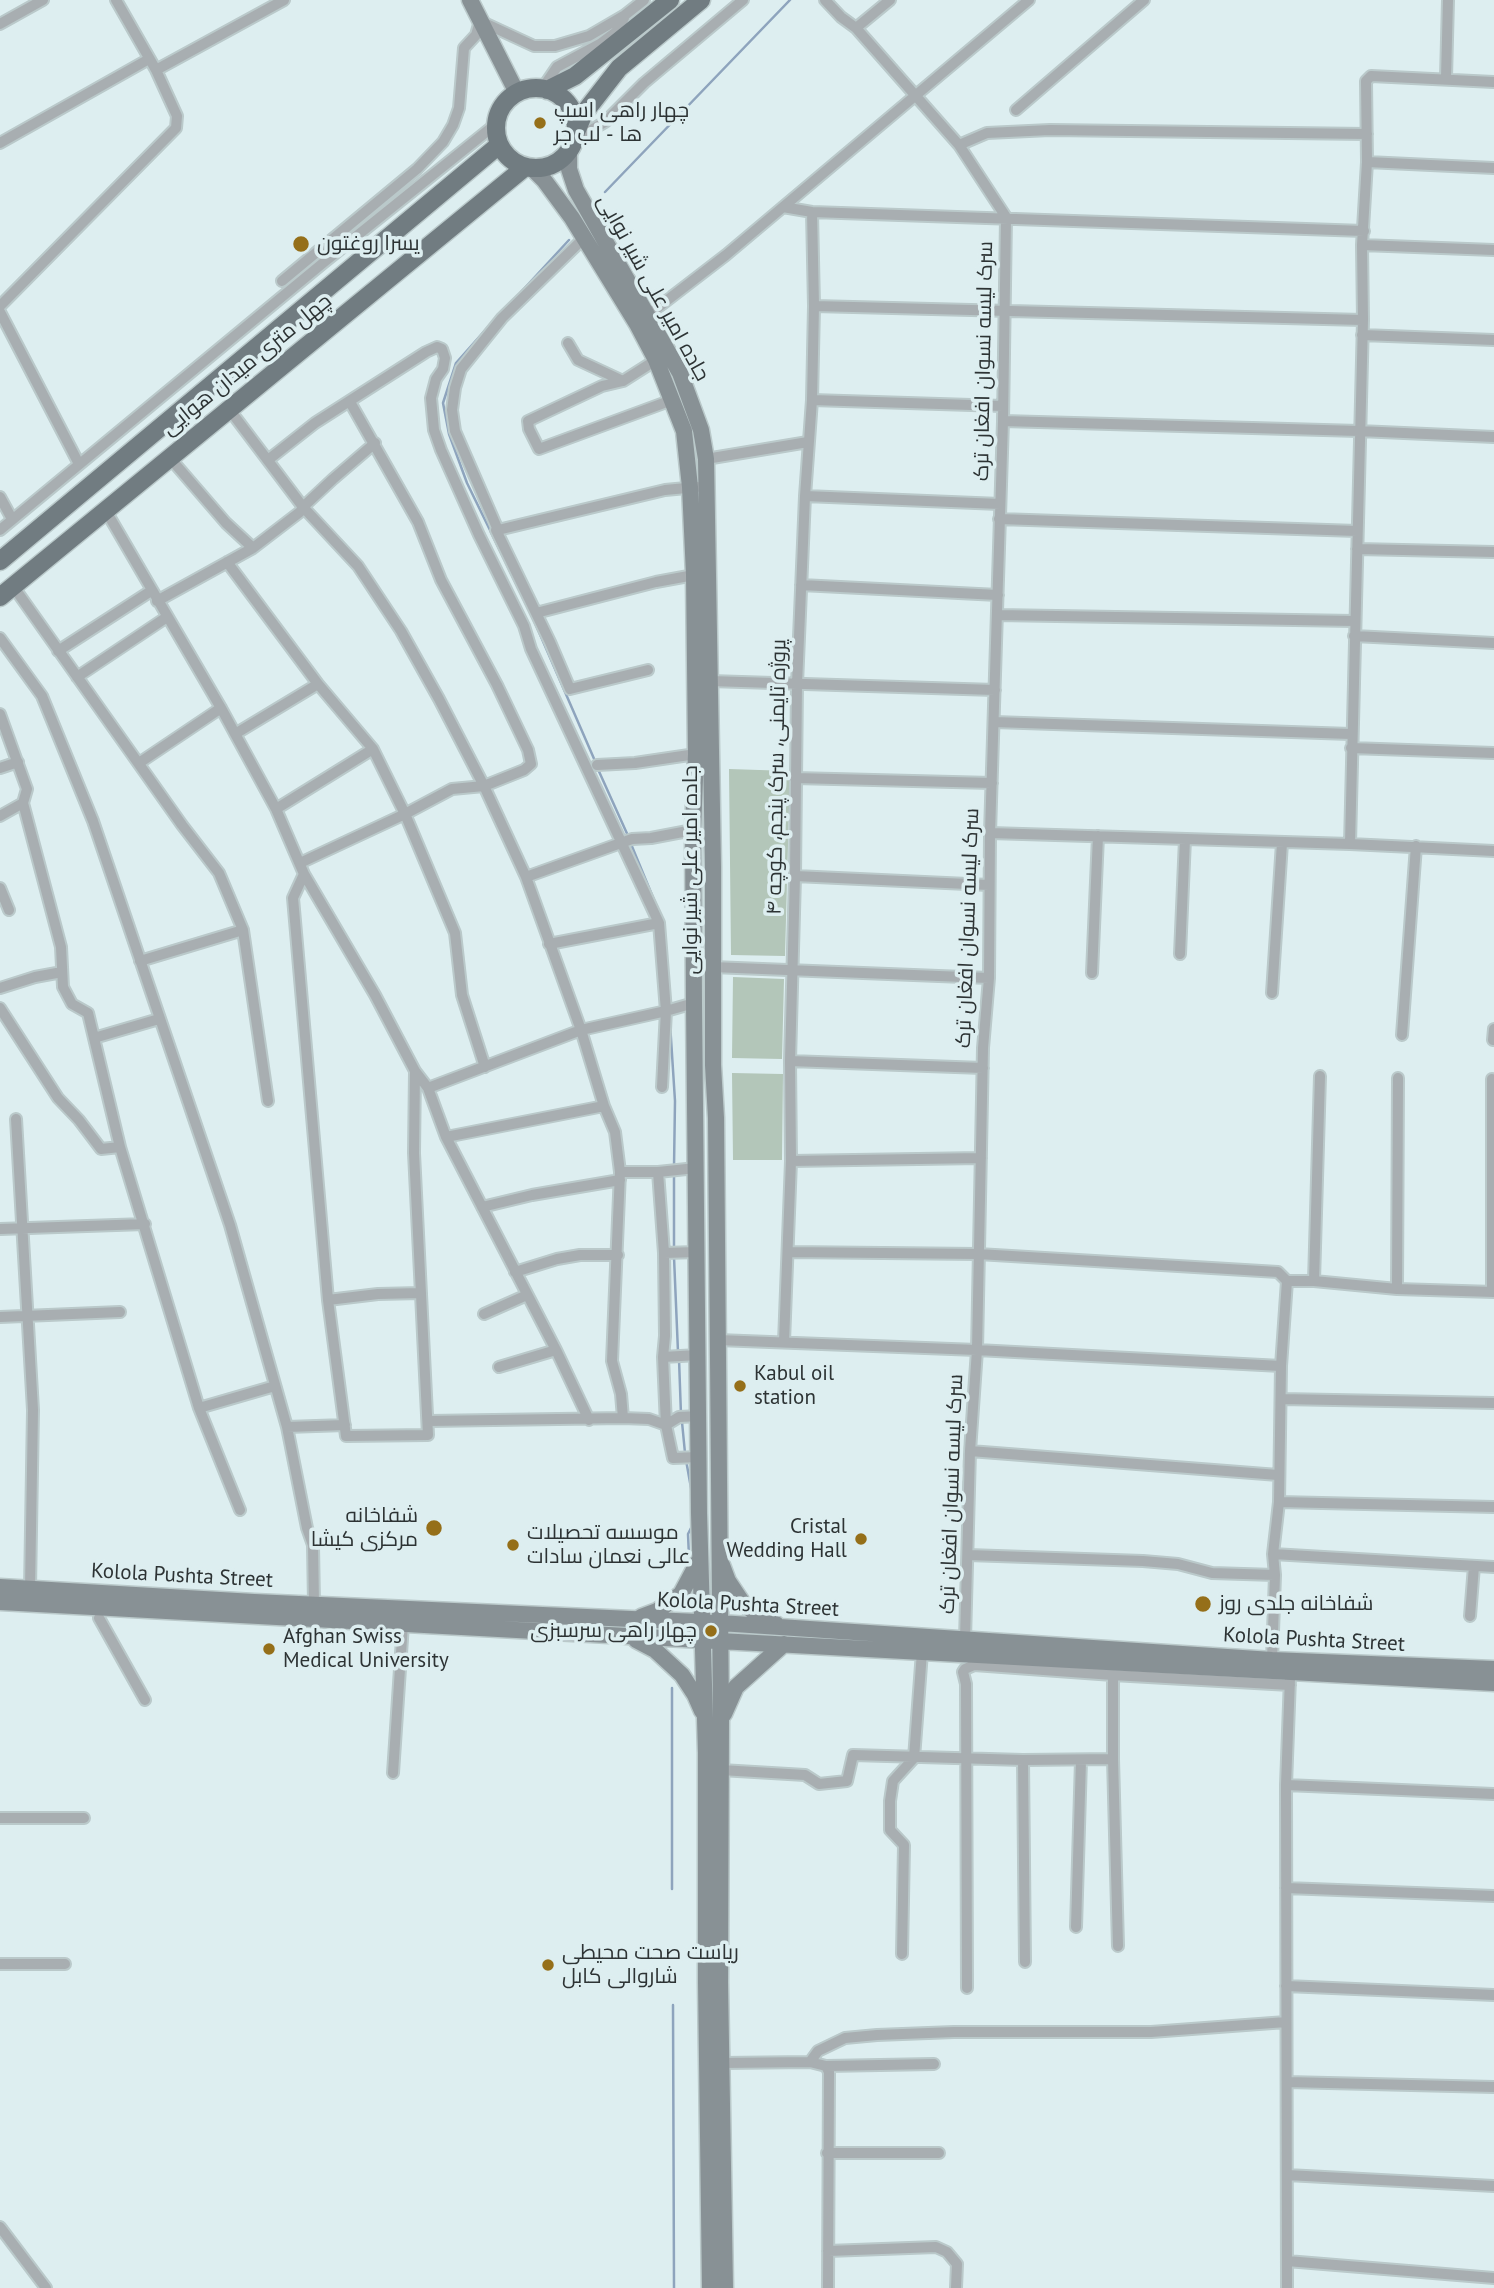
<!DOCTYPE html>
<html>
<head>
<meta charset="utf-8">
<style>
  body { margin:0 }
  canvas { display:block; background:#ddeef0 }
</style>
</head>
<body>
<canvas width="1494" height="2288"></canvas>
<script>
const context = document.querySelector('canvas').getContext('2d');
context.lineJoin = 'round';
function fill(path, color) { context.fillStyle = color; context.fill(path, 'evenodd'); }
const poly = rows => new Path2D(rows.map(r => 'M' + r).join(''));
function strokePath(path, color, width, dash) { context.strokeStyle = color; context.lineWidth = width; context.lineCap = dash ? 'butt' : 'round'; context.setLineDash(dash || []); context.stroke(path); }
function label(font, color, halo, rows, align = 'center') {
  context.font = font + ' "PT Sans",Cairo,sans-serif'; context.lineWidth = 7; context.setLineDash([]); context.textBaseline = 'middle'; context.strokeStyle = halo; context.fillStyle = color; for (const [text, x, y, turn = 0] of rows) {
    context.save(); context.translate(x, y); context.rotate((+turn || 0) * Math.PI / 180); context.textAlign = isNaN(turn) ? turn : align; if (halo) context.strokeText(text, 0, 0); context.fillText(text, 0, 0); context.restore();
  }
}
fill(poly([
  [729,769,790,771,785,956,731,955],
  [733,977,784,979,782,1059,732,1058],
  [732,1073,783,1074,782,1160,733,1160]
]), '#b3c6b9');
strokePath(poly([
  [605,192,790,0],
  [521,292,569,240],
  [488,327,456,363,443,403,449,434,467,483,526,604],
  [532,616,595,761],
  [597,767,629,838],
  [631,844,659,912],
  [670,1023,675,1101,674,1167],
  [674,1173,674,1251],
  [674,1257,678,1352],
  [679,1359,681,1415],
  [682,1422,685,1453],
  [686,1460,691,1488],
  [689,1557,688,1534,692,1526],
  [672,1889,672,1688],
  [673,2005,674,2288]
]), '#8ea4bd', 2.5);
const minor = poly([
  [825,0,841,17,856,28,959,145,1006,217,1003,421,990,833,989,978,983,1048,977,1350,970,1451,965,1640],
  [0,24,43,0],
  [856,28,890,0],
  [156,70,284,0],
  [1446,78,1448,0],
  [542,89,557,67,600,44,616,32,624,18],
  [1016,110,1144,0],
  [574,140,605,122,644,83,743,0],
  [0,143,149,59],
  [959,145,987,133,1050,130,1367,134],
  [1367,162,1494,168],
  [783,207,812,212,1364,231],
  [584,238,502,318,461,369,455,388,452,410,455,431,498,530,496,530,550,642,570,689,648,670],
  [1362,245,1494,250],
  [282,281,417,169,443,142,453,125,459,108,464,48,476,35,480,21,534,46,555,46,589,36,625,15,644,0],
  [0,306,176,128,177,116,156,70,116,0],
  [814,306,1363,320],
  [0,312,79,464],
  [648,315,726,255,1029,0],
  [1362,335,1494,340],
  [568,343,578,360,623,381],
  [656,360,623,381,602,386,528,421,529,429,539,449,672,400],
  [812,400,1003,406],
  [229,409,303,507,358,566,401,631,439,699,484,786,526,877,581,1030,604,1106,615,1132,620,1172,612,1361,621,1394,623,1418],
  [1003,421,1359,431,1494,437],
  [170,458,226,523,253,548],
  [706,459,808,442],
  [268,460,315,423,426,352,437,347,442,349,445,358,443,369,436,379,431,398,434,430,441,450,479,535,524,626,531,649,659,923,666,1011,662,1087],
  [805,496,1000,504],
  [0,497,12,519],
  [106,511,221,708,276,809,304,874,375,995,415,1071,428,1088,446,1137,556,1350,589,1420],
  [999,519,1357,531],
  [0,530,323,263,496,124],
  [498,530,665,490,697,487],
  [1357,549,1494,552],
  [227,562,318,684,373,749,405,814,455,933,462,995,485,1067],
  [801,585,998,595],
  [13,586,182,825,219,873,243,930,268,1101],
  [157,601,253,548,300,512,303,507,333,479,375,443],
  [536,613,656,582,694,575],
  [997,615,1354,621],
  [1354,636,1494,643],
  [0,638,42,696,93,821,230,1225,287,1427,307,1528,313,1545,314,1604],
  [58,651,151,591],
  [77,677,167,617],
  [710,681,995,690],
  [0,714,27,789,23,803,61,947,63,987,72,1004,88,1013,120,1147],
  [994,722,1351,734],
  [235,734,318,684],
  [1351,748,1494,753],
  [139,763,221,708],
  [597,765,635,763,696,754],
  [0,768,18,762],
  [795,778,992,783],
  [276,809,373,749],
  [0,816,23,803],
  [990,833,1350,844,1494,851],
  [1350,844,1363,320,1362,245,1367,162,1366,81,1371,76,1494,82],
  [300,863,405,814,452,789,484,786,524,770,531,764,528,750,497,685,441,580,418,522,350,402],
  [304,874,293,898,328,1300,346,1436,428,1435,414,1153,415,1071],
  [795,876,989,885],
  [526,877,632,839,651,838,693,830],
  [0,888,9,910],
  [549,944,659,923],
  [1180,954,1185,839],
  [140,961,243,930],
  [712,967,989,978],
  [1092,973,1098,836],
  [0,988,35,977,62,972],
  [1272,993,1282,843],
  [0,1008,58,1098,79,1120,101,1149,120,1147,199,1408,240,1510],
  [1402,1035,1416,846],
  [94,1038,159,1019],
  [1493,1040,1494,1029],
  [790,1061,983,1068],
  [428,1088,581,1030,666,1011,694,1003],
  [16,1119,33,1410,30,1589],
  [446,1137,604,1106],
  [791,1161,981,1158],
  [620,1172,658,1172,696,1168],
  [658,1172,664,1253,665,1336,663,1357,666,1425,673,1458,699,1457],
  [482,1207,532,1195,620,1180],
  [0,1229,145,1224],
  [788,1252,978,1254,1278,1272,1287,1281,1314,1281,1397,1289,1494,1292],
  [664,1253,697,1252],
  [515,1272,557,1259,580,1255,618,1255],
  [1314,1281,1320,1076],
  [1397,1289,1398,1078],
  [1492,1292,1492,1079],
  [328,1300,378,1294,421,1293],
  [484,1314,527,1295],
  [0,1317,120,1312],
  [718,1340,977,1350,1281,1366],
  [784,1342,791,1161,790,1061,795,876,797,684,805,496,812,400,814,306,812,212],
  [663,1357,698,1355],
  [499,1367,556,1350],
  [1281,1399,1494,1403],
  [199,1408,275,1386],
  [429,1421,623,1418,649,1419,666,1425,679,1417,700,1416],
  [287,1427,345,1425],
  [970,1451,1278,1475],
  [1279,1502,1494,1507],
  [1273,1554,1494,1567],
  [968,1555,1143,1561,1178,1564,1212,1573,1275,1575],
  [1470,1616,1474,1566],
  [99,1618,145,1700],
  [1272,1660,1275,1575,1273,1554,1279,1502,1281,1366,1287,1281],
  [1113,1759,1118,1946],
  [1023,1760,1025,1962],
  [721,1770,805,1775,819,1784,847,1781,853,1755,1023,1760,1113,1759,1113,1675],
  [393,1773,403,1624],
  [1286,1785,1494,1794],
  [0,1818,84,1818],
  [1286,1888,1494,1896],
  [1076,1927,1081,1760],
  [902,1954,904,1845,890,1830,890,1801,893,1781,914,1758,922,1652],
  [0,1964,65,1964],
  [1286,1986,1494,1995],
  [967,1988,966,1684,963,1672,965,1669,974,1665,1113,1675,1290,1685],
  [810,2062,826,2066,829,2072,828,2288],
  [722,2063,810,2062,818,2051,845,2038,877,2035,954,2032,1151,2032,1286,2022],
  [826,2066,934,2064],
  [1287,2082,1494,2087],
  [827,2153,939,2153],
  [1287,2175,1494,2186],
  [0,2227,46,2288],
  [828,2251,936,2247,947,2252,957,2264,956,2288],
  [1287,2261,1494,2278],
  [1287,2288,1286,1785,1290,1678]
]);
const secondary = poly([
  [470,0,517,93],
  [569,150,569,169,576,190,680,373,701,430,706,459,713,867,713,1065,716,1118,721,1720,720,1982,725,2288],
  [532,168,544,180,572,218,637,324,656,360,684,431,690,487,694,575,696,754,693,830,694,1003,699,1513,706,1753,706,1982,710,2288],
  [722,1565,728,1581,742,1602,762,1619,776,1624],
  [0,1587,254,1602,720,1623,1272,1660,1494,1669],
  [0,1602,1494,1683],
  [641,1617,657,1611,681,1594,698,1562],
  [636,1640,655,1650,682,1675,695,1695,702,1711],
  [724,1714,736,1687,784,1644]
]);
const primary = poly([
  '496 128a40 40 0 1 1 80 0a40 40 0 1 1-80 0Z',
  [547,90,575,76,670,0],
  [576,132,584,113,619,68,701,0],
  [0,561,499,145],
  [0,597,524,168]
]);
strokePath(minor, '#bac9ca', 14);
strokePath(secondary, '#bac9ca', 19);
strokePath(primary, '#bac9ca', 21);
strokePath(minor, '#a8aeb1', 10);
strokePath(secondary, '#889195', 16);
strokePath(primary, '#717c81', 18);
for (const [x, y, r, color] of [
  [540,123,7,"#956f19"],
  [301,244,9,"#956f19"],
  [740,1386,7,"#956f19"],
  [434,1528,9,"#956f19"],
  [861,1539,7,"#956f19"],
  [513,1545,7,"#956f19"],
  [1203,1604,9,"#956f19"],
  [711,1631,7,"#956f19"],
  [269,1649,7,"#956f19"],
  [548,1965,7,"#956f19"]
]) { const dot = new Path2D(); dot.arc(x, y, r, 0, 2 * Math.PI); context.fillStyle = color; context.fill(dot); strokePath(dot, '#ddeef0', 2.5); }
label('21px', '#2d3334', '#ddeef0', [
  ["چهار راهی اسپ",554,111],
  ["ها - لب جر",554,135],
  ["یسرا روغتون",317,244],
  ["Kabul oil",754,1374],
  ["station",754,1398],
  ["شفاخانه",418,1516,"right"],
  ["مرکزی کیشا",418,1540,"right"],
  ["Cristal",847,1527,"right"],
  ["Wedding Hall",847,1551,"right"],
  ["موسسه تحصیلات",527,1533],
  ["عالی نعمان سادات",527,1557],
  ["شفاخانه جلدی روز",1219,1604],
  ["چهار راهی سرسبزی",697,1631,"right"],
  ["Afghan Swiss",283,1637],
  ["Medical University",283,1661],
  ["ریاست صحت محیطی",562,1953],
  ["شاروالی کابل",562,1977]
], 'left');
label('21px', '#2d3334', '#ddeef0', [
  ["جاده امیر علی شیر نوایی",653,288,61],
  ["سرک لیسه نسوان افغان‌ ترک",984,361,-89],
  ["چهل متری میدان هوایی",247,365,-39],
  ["پروژه تایمنی، سرک پنجم، کوچه ۴",777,777,-89],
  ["جاده امیر علی شیر نوایی",691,870,-90],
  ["سرک لیسه نسوان افغان‌ ترک",968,928,-88],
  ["سرک لیسه نسوان افغان‌ ترک",952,1494,-88],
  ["Kolola Pushta Street",182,1576,3],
  ["Kolola Pushta Street",748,1605,3],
  ["Kolola Pushta Street",1314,1640,3]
]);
</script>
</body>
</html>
